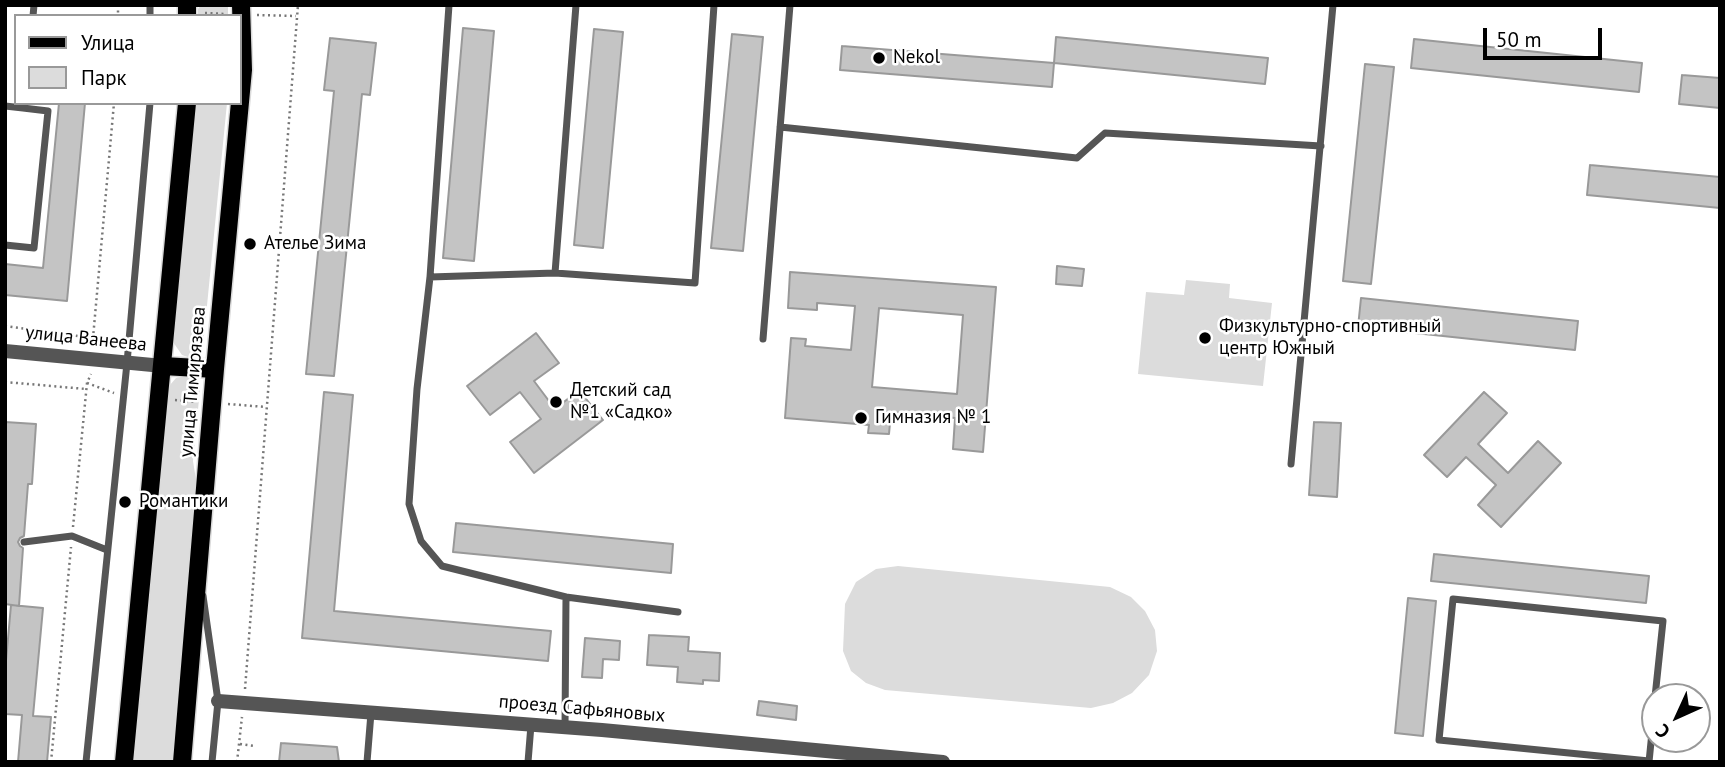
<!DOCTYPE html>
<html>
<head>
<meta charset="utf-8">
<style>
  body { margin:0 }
  #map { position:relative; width:1725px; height:767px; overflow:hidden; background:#fff; font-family:"PT Sans",sans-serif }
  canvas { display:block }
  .frame { position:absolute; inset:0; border:7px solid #000; pointer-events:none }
  .legend { position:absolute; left:14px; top:14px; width:228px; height:91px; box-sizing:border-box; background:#fff; border:2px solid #999; margin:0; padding:9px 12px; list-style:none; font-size:21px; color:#000 }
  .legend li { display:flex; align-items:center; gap:14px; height:35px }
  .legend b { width:35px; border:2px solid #999 }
  .north { position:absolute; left:1641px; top:683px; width:70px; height:70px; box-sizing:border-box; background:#fff; border:2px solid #999; border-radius:50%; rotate:225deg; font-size:19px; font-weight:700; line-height:28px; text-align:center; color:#000 }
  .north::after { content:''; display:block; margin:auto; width:24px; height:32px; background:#000; clip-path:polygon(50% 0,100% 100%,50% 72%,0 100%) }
  .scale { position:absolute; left:1483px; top:28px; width:119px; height:32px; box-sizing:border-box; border:4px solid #000; border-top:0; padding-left:9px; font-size:21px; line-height:24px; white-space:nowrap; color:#000; -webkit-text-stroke:5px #fff; paint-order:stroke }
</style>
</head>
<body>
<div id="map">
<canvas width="1725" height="767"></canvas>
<div class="frame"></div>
<ul class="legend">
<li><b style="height:9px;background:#000"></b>Улица</li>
<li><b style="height:19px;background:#dcdcdc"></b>Парк</li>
</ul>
<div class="north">С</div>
<div class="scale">50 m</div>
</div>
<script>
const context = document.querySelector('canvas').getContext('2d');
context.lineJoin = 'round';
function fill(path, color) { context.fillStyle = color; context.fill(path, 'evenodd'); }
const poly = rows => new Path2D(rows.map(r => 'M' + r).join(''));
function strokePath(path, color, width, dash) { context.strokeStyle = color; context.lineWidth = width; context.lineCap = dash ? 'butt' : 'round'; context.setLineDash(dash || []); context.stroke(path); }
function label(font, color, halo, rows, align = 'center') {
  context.font = font + ' "PT Sans",sans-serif'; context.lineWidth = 5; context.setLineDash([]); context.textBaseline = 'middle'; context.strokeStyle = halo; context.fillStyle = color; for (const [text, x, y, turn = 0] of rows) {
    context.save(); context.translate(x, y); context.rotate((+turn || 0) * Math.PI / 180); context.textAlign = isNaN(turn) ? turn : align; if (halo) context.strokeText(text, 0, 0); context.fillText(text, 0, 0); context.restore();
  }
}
fill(poly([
  [201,5,228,5,228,16,198,16,198,9],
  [196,103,227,103,203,346,198,354,191,358,182,355,173,342],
  [1186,280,1230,284,1229,298,1272,303,1263,386,1138,374,1146,292,1184,295],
  [187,376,196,380,200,389,193,461,196,480,172,762,133,762,168,396,170,385,176,378],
  [898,566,1110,587,1131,597,1145,611,1155,630,1157,651,1149,675,1132,693,1113,703,1091,708,885,690,866,683,851,671,843,651,845,604,856,582,876,569]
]), '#dcdcdc');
const building = poly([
  [463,28,494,31,474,261,443,258,463,28],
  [594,29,623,32,603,248,574,245,594,29],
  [732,34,763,37,743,251,711,248,732,34],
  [1056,37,1268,58,1265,84,1054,63,1056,37],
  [330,38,376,43,370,95,362,94,334,376,306,374,334,91,324,90,330,38],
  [1414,39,1642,63,1639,92,1411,68,1414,39],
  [842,46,1054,63,1052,87,840,70,842,46],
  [1365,64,1394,67,1371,284,1343,281,1365,64],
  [1682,75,1720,78,1720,108,1679,104,1682,75],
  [59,103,85,103,67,301,5,295,5,264,43,268,59,103],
  [1590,165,1720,177,1720,208,1587,195,1590,165],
  [1057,266,1084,269,1082,286,1056,284,1057,266],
  [790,272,996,287,983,452,953,449,955,418,891,412,889,434,868,433,869,425,785,418,791,338,806,339,805,346,851,350,855,306,817,303,817,310,788,308,790,272],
  [879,308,963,315,957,394,872,387,879,308],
  [1361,298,1578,321,1575,350,1358,327,1361,298],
  [536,333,559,363,534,381,555,409,579,390,603,420,534,473,510,442,541,419,520,392,490,415,467,386,536,333],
  [324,392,353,395,334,611,551,631,548,661,302,638,324,392],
  [1484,392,1507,413,1478,444,1508,473,1538,441,1561,463,1501,527,1478,505,1496,485,1466,457,1447,477,1424,455,1484,392],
  [5,422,36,424,32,484,28,484,24,536,20,538,18,542,20,546,23,548,19,606,5,604,5,422],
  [1314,422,1341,423,1337,497,1309,495,1314,422],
  [456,523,673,544,671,573,453,552,456,523],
  [1434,554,1649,576,1646,603,1431,581,1434,554],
  [1408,598,1436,601,1423,736,1395,733,1408,598],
  [11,605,43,608,33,716,51,717,47,762,18,762,22,715,5,714,5,672,11,605],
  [649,635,689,637,688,651,720,653,719,681,703,680,703,684,677,682,678,667,647,665,649,635],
  [585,638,620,641,619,660,603,659,602,678,582,677,585,638],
  [759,701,797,706,796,720,757,715,759,701],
  [281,743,337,747,339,762,279,762,281,743]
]);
fill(building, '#c4c4c4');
strokePath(building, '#999', 2);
const primary = poly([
  [187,5,187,16],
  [163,366,215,369],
  [124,762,187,103],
  [182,762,215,369,243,70,241,5]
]);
strokePath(primary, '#dbdbdb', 21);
strokePath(poly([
  [118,5,118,16],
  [205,13,226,14],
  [257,15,296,16],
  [5,326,92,338],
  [94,344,93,338,114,103],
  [5,382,86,389],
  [87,383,114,393],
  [175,400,197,402],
  [228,404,266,407],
  [73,527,87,383,91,374],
  [245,689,298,5],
  [240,744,254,746],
  [51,762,71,547],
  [237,762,242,717]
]), '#777', 2.5, [2, 3.5]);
strokePath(poly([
  [150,5,150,16],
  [449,5,430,277,555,273,695,283,714,5],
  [33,16,34,5],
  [5,106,23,108],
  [780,127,1077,158,1105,133,1321,146],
  [5,245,34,248,48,111,23,108,23,103],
  [555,273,576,5],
  [430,277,417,389,409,504,421,541,442,566,566,597,565,727],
  [763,339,790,5],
  [1291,464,1333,5],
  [24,542,72,536,107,550],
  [203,596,218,701,212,762],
  [566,597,678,612],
  [1649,761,1439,740,1453,599,1663,621,1655,697],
  [86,762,127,363,150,103],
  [367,762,371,713],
  [528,762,531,725],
  [1649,762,1655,702]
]), '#555', 7);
strokePath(poly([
  [5,351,163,366],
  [218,701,602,730,943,762]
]), '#555', 14);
strokePath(primary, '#000', 18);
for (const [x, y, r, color] of [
  [879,58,7,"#000"],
  [250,244,7,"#000"],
  [1205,338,7,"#000"],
  [556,402,7,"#000"],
  [861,418,7,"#000"],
  [125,502,7,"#000"]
]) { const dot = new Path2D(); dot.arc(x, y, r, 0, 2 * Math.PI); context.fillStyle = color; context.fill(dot); strokePath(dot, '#fff', 2.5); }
label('19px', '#000', '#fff', [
  ["Nekol",893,58],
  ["Ателье Зима",264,244],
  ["Физкультурно-спортивный",1219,327],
  ["центр Южный",1219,349],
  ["Детский сад",570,391],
  ["№1 «Cадко»",570,413],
  ["Гимназия № 1",875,418],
  ["Романтики",139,502]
], 'left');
label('19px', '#000', '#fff', [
  ["улица Ванеева",86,339,6],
  ["улица Тимирязева",193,382,-85],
  ["проезд Сафьяновых",582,709,5]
]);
</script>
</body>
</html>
